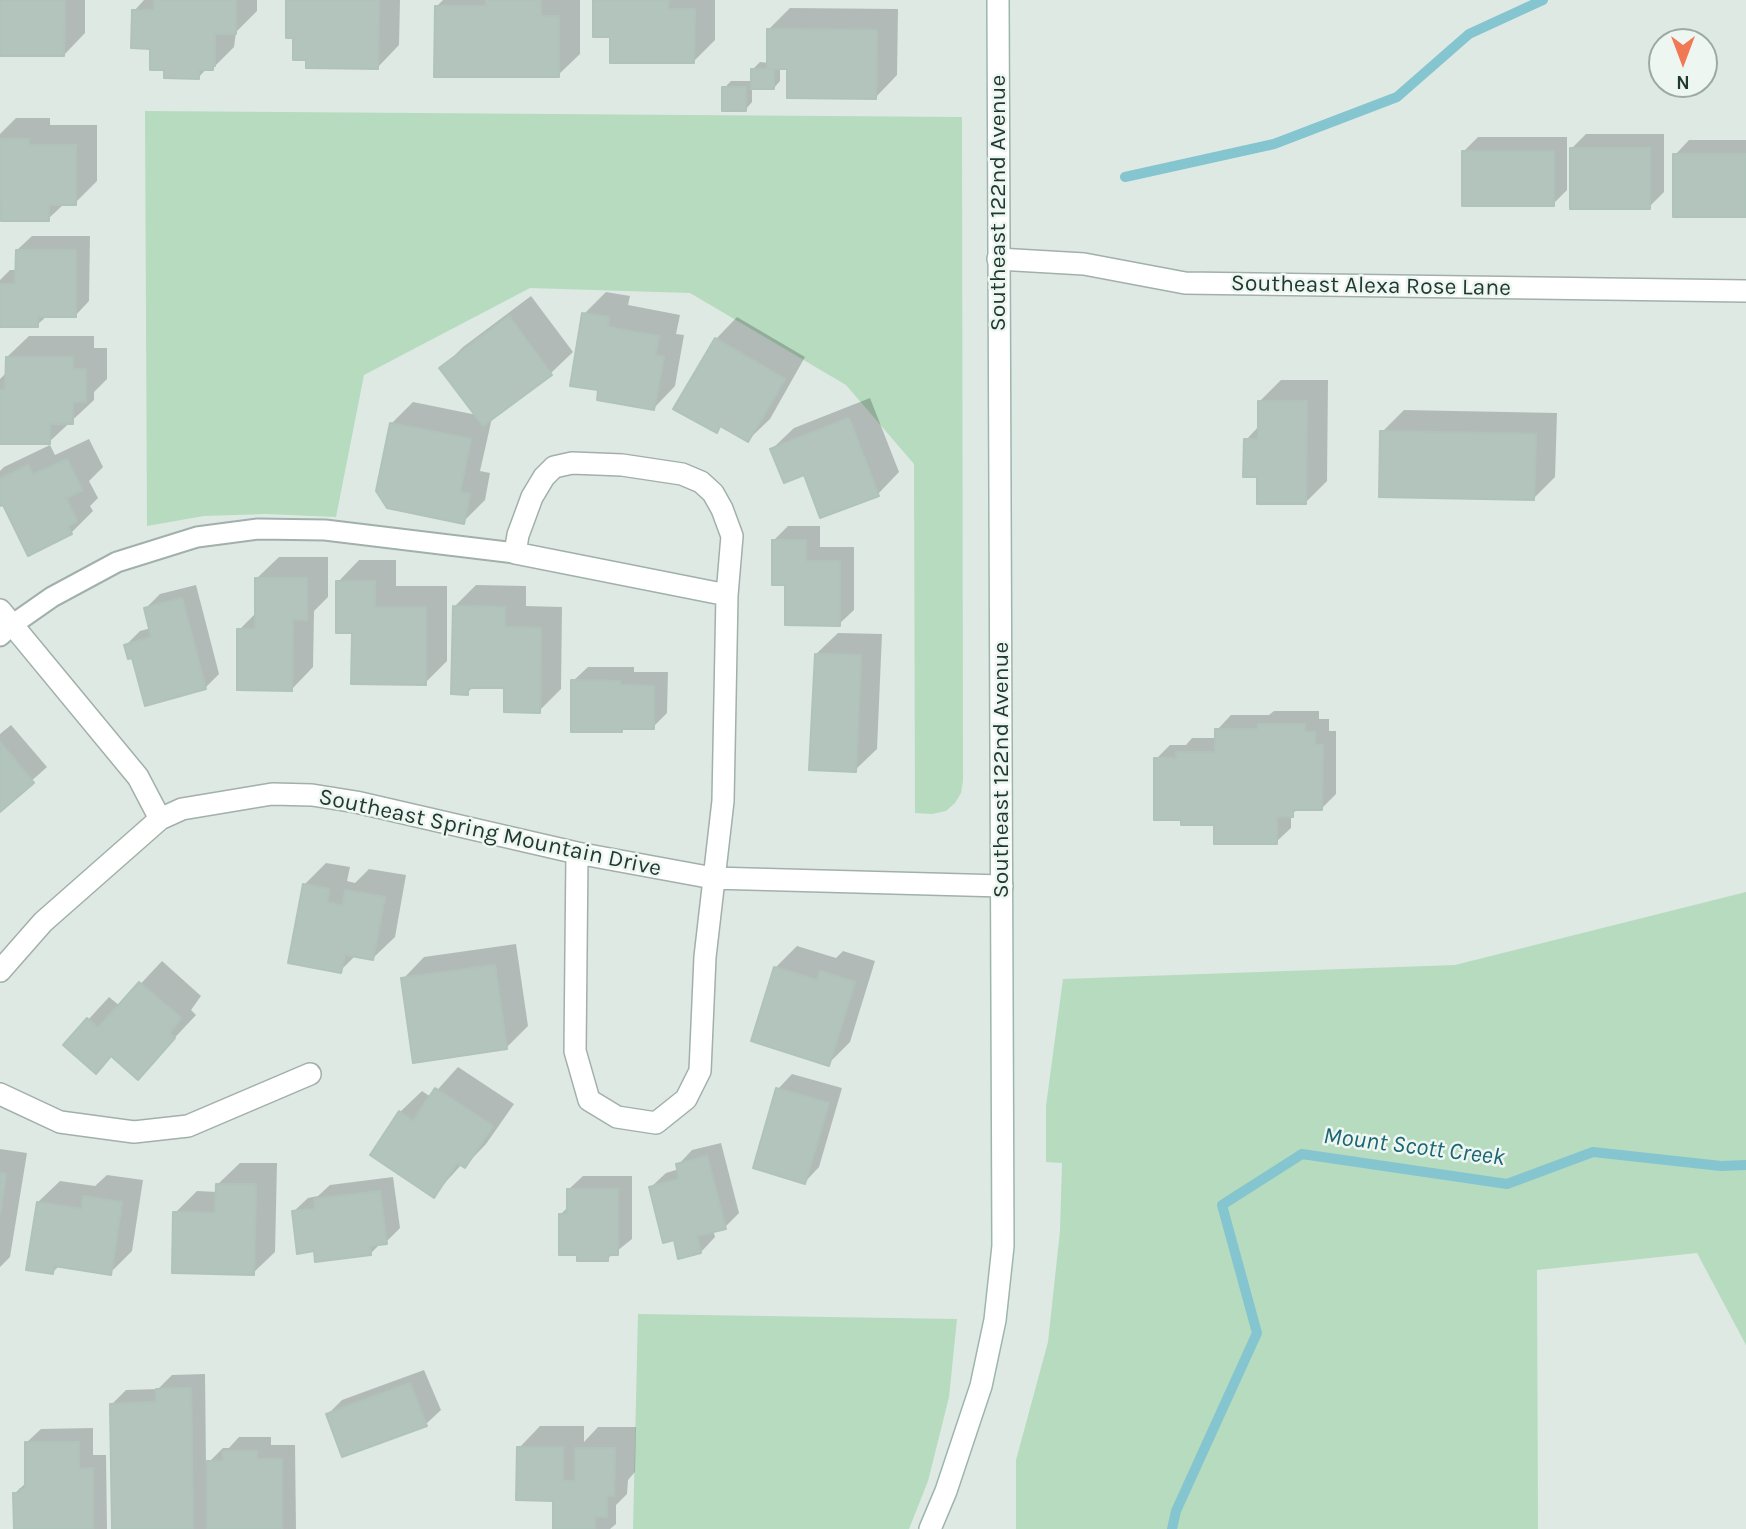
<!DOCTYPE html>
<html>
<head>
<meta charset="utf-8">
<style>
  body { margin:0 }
  #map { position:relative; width:1746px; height:1529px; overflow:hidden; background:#dee9e4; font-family:Karla,sans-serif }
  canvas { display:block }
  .north { position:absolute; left:1648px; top:28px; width:70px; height:70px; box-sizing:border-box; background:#eef6f2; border:2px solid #9baaa5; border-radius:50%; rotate:180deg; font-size:19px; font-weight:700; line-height:28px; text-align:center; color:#1f3831 }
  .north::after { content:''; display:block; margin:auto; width:24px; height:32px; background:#f17854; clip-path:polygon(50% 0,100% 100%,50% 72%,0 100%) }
</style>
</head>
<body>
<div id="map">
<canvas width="1746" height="1529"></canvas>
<div class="north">N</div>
</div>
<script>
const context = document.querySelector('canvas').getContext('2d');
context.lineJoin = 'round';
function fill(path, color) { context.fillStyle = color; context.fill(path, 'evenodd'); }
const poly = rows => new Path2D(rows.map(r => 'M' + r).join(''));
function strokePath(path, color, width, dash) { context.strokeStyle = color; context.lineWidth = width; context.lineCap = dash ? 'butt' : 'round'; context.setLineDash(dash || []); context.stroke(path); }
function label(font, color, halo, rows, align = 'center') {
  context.font = font + ' Karla,sans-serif'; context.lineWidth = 5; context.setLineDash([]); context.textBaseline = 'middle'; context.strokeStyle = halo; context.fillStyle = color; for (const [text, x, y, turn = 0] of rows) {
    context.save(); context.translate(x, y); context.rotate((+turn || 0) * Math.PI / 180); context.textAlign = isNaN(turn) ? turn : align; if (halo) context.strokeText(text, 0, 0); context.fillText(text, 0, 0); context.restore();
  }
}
fill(poly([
  [145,111,962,117,963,781,961,793,955,803,946,811,932,814,915,813,914,464,846,385,690,293,530,288,364,375,336,517,266,514,204,516,147,526],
  [1746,892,1746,1345,1697,1253,1537,1270,1538,1529,1016,1529,1016,1460,1048,1342,1060,1231,1062,1163,1046,1162,1046,1106,1063,979,1455,965],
  [638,1314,957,1319,949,1397,928,1481,909,1529,633,1529]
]), '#b6dbbf');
fill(poly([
  [0,0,85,0,85,33,64,55,0,55],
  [144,0,257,0,257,11,236,32,234,47,213,68,207,68,199,77,166,69,152,48,134,11],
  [288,0,400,0,399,45,378,67,308,59,295,36],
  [443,0,580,0,580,54,558,75,436,7],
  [595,0,715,0,715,40,693,62,612,36],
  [790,8,898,9,897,75,876,97,789,67,780,67,780,81,774,88,752,88,752,102,746,109,724,88,731,81,753,81,753,69,760,62,769,63,769,29],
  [16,118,50,118,50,125,97,125,97,181,75,203,65,203,48,219,0,183,0,134],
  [1586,134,1664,134,1664,192,1649,207,1571,149],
  [1478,137,1567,137,1567,190,1553,204,1464,151],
  [1689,140,1746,140,1746,215,1675,155],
  [32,236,90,236,89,301,75,316,47,316,37,325,0,325,0,280,10,270,17,270,17,250],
  [606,292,630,296,628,305,680,315,676,334,684,335,675,386,654,408,600,389,584,314],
  [531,296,573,352,551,373,492,418,480,471,490,473,485,500,463,522,391,424,413,402,477,415,442,368,463,347],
  [737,317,805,357,770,419,748,440,722,425,716,431,716,339],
  [29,336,94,336,94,348,107,348,107,379,94,392,94,400,49,442,0,442,0,379,7,372,7,357],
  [1281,380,1328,380,1327,481,1305,503,1259,475,1246,440,1259,426,1259,402],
  [870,398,899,472,878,494,805,473,772,449,794,428],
  [1404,410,1557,413,1555,477,1534,498,1382,432],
  [89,439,103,467,89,481,98,498,90,506,93,511,71,533,3,503,0,504,0,471,4,467,50,445,55,455],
  [788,526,820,526,820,547,854,547,854,610,839,624,774,540],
  [279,557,328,557,328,597,314,611,313,667,292,689,239,630,257,612,257,578],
  [359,560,396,560,396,586,447,586,447,661,425,683,354,631,338,582],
  [196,585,219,674,205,688,134,655,126,645,140,631,151,628,146,608,160,594],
  [476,585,526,586,526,606,562,607,561,689,539,711,506,687,474,686,467,693,454,607],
  [838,633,882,634,877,749,855,770,816,654],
  [588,667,634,667,634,672,668,672,667,713,653,727,625,727,622,731,573,681],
  [1274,711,1319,711,1319,719,1329,719,1329,731,1336,731,1336,794,1322,808,1299,808,1291,815,1291,828,1276,842,1216,823,1156,759,1170,745,1186,745,1192,738,1217,738,1217,730,1231,715,1269,715],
  [11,725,47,767,0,809,0,734],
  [326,863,350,867,347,881,355,883,369,869,406,875,395,937,373,958,356,955,340,971,304,885],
  [516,944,528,1026,506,1048,403,979,424,957],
  [797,946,836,958,843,951,875,961,850,1042,828,1064,775,968],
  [162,961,201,996,191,1010,196,1015,138,1077,112,1055,65,1045,109,997,120,1006],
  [458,1067,514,1104,486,1144,465,1166,462,1164,434,1195,400,1112,422,1091,431,1097],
  [792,1074,842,1088,819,1167,805,1182,755,1167,778,1089],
  [721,1143,739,1213,725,1227,713,1230,715,1237,701,1252,675,1238,651,1187,666,1173,679,1169,678,1165,692,1150],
  [0,1149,27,1153,10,1257,0,1267],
  [240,1163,277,1163,275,1252,253,1273,175,1213,197,1191,218,1192,218,1184],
  [107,1175,143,1180,132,1251,110,1273,60,1265,53,1272,38,1202,60,1181,95,1186],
  [583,1176,632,1176,632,1239,607,1259,579,1253,561,1214,568,1207,568,1190],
  [393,1177,400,1228,386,1242,381,1243,371,1253,316,1249,293,1212,308,1198,318,1196,330,1185],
  [424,1370,441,1410,426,1424,343,1455,328,1414,342,1400],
  [205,1374,206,1465,223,1448,229,1448,239,1437,271,1437,271,1445,295,1445,296,1529,114,1529,112,1404,126,1390,158,1389,172,1375],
  [540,1426,584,1426,584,1442,598,1427,636,1427,635,1472,628,1480,627,1494,616,1505,616,1524,610,1529,555,1529,555,1499,519,1448],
  [93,1428,93,1455,106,1455,107,1529,15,1529,15,1493,27,1482,26,1443,41,1429]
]), '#0003');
strokePath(poly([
  [1125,177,1274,144,1397,97,1469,34,1543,0],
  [1172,1529,1176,1511,1257,1333,1222,1205,1302,1154,1507,1184,1593,1152,1721,1166,1746,1165]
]), '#85c5cf', 10);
const building = poly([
  [0,0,65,0,64,56,0,56,0,0],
  [154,0,236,0,236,34,215,34,215,66,213,66,213,70,199,70,199,79,164,78,164,70,150,70,150,49,131,48,132,10,154,10,154,0],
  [286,0,379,0,378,69,306,68,306,60,293,60,293,38,286,38,286,0],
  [486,0,541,0,541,16,559,16,559,77,434,77,435,6,486,6,486,0],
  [593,0,669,0,668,9,695,9,694,63,610,63,610,37,593,37,593,0],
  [767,29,877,30,876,99,787,98,787,69,767,69,767,29],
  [751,69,774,69,774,89,751,89,751,69],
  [722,87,746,87,746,111,722,111,722,87],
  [0,139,29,139,29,145,76,145,76,205,49,205,49,221,1,221,0,139],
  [1570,148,1650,148,1650,209,1570,209,1570,148],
  [1462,151,1554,151,1554,206,1462,206,1462,151],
  [1673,154,1746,154,1746,217,1673,217,1673,154],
  [16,250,76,250,76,317,38,317,38,327,0,327,0,284,15,284,16,250],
  [582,313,609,317,608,327,659,336,655,355,664,357,654,410,597,400,598,390,570,386,582,313],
  [509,316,552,375,483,426,439,368,509,316],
  [715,338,785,379,748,442,720,426,717,433,673,409,715,338],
  [6,357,73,357,73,369,86,369,86,402,73,402,73,424,50,424,50,444,0,444,0,390,5,390,6,357],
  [1258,401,1307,401,1306,504,1257,504,1257,477,1243,477,1244,439,1258,439,1258,401],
  [849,418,879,496,820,518,804,475,784,483,770,449,849,418],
  [390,423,471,439,460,492,470,494,464,524,387,508,376,491,390,423],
  [1380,431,1536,434,1534,500,1379,497,1380,431],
  [67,459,82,490,66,498,77,521,68,526,72,534,28,556,3,505,0,506,0,479,28,465,33,475,67,459],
  [772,540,806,540,806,561,840,561,840,626,785,625,785,585,772,585,772,540],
  [255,578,307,578,307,620,293,619,292,691,237,690,237,629,255,629,255,578],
  [336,581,375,581,375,607,426,607,426,685,351,684,352,633,336,633,336,581],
  [182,598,206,689,145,706,132,658,128,659,124,645,151,637,144,608,182,598],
  [453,606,505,607,505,627,541,628,540,713,504,712,504,688,468,688,468,695,451,694,453,606],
  [815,654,861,655,856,772,809,770,815,654],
  [571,680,620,681,620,685,654,686,654,729,622,729,622,732,571,732,571,680],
  [1258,724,1305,724,1305,732,1315,732,1315,745,1323,745,1322,810,1293,810,1293,817,1277,817,1277,844,1214,844,1214,825,1181,825,1181,820,1154,820,1154,758,1176,758,1176,752,1215,752,1215,729,1258,729,1258,724],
  [0,742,34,783,0,812,0,742],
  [303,884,329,889,327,902,343,906,345,890,385,897,373,960,345,955,341,973,288,963,303,884],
  [495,965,507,1049,413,1063,401,978,495,965],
  [774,967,817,980,820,971,855,982,829,1066,751,1041,774,967],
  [139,982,181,1018,170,1033,175,1038,138,1080,111,1056,96,1074,63,1045,87,1018,98,1028,139,982],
  [435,1088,493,1126,465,1168,457,1163,434,1198,370,1155,399,1111,413,1121,435,1088],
  [776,1088,829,1103,805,1184,753,1168,776,1088],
  [707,1156,726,1229,697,1236,701,1253,678,1259,674,1240,663,1243,649,1187,679,1179,676,1164,707,1156],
  [0,1173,6,1174,0,1214,0,1173],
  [216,1184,256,1184,254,1275,172,1273,173,1212,215,1213,216,1184],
  [567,1189,618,1189,618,1255,608,1255,608,1261,577,1261,577,1255,559,1255,559,1214,567,1214,567,1189],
  [380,1191,387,1244,370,1246,371,1255,315,1262,314,1251,297,1254,292,1211,315,1209,314,1199,380,1191],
  [83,1196,122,1202,111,1275,54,1266,53,1274,26,1270,37,1202,82,1209,83,1196],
  [410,1383,427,1426,342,1457,326,1414,410,1383],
  [191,1388,193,1529,112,1529,110,1404,156,1402,156,1389,191,1388],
  [25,1442,79,1442,79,1469,93,1468,93,1529,14,1529,13,1493,20,1493,20,1489,25,1489,25,1442],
  [517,1447,563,1447,563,1481,575,1481,575,1448,615,1448,614,1496,607,1496,607,1517,595,1517,595,1529,553,1529,553,1501,516,1500,517,1447],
  [223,1451,257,1451,257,1459,282,1459,282,1529,207,1529,207,1461,223,1461,223,1451]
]);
fill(building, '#b3c4bd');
strokePath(building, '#b0c3bb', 2);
const lane = poly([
  [0,636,12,625,52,597,117,562,197,537,258,529,325,530,515,553]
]);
const street = poly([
  [998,259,1084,264,1185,283,1746,291],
  [0,610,138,777,160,819],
  [577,853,575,1051,589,1100,617,1117,656,1123,686,1099,700,1071,705,957,723,801,727,595,732,536,722,509,713,493,701,482,682,474,622,465,572,463,554,467,544,477,532,497,518,535,515,553,727,595],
  [0,971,43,922,160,819,182,809,272,794,312,795,356,802,577,853,713,878,1002,886],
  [0,1094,60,1122,134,1132,188,1126,310,1074]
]);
const secondary = poly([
  [930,1529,946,1491,981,1386,995,1320,1003,1246,998,0]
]);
strokePath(lane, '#a1b0ab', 23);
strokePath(street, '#a1b0ab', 24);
strokePath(secondary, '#9db5ac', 24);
strokePath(lane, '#fff', 19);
strokePath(street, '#fff', 21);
strokePath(secondary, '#fff', 21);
label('23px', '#1f3831', '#eef6f2', [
  ["Southeast 122nd Avenue",998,203,-90],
  ["Southeast Alexa Rose Lane",1371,286,1],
  ["Southeast 122nd Avenue",1001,770,-90],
  ["Southeast Spring Mountain Drive",490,833,12]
]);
label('italic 24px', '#1b6673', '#eef6f2', [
  ["Mount Scott Creek",1414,1147,7]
]);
</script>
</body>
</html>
